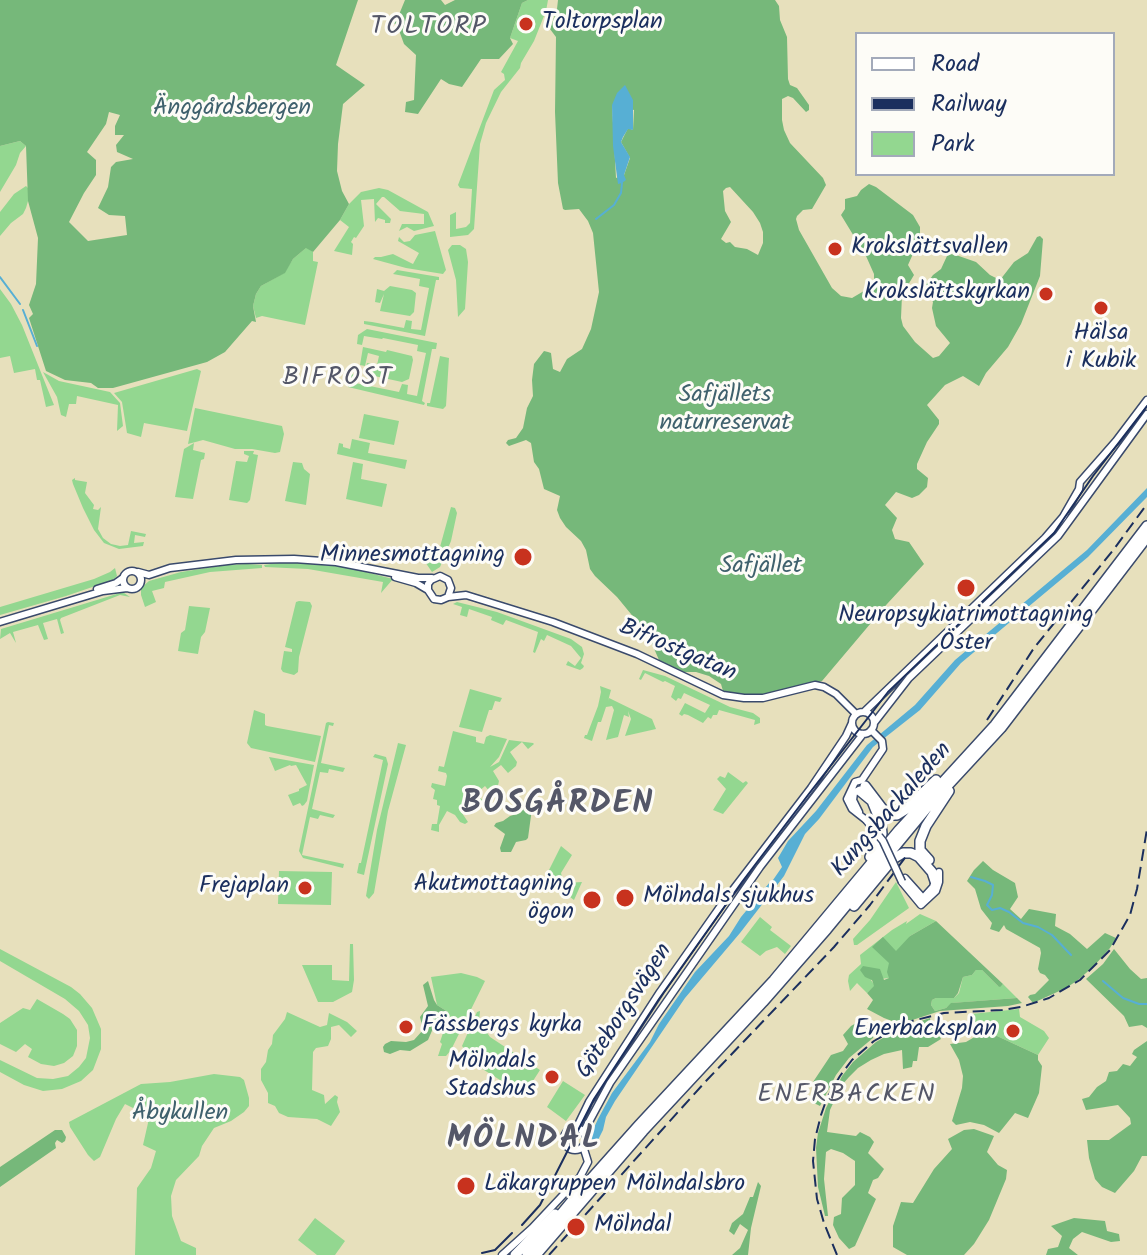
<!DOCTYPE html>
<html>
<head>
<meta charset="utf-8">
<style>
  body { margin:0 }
  #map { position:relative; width:1147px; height:1255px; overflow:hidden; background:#e7e0bc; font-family:Kalam,sans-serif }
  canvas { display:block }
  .legend { position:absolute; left:855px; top:32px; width:260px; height:144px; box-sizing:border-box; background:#fdfcf7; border:2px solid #a3aaba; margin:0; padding:10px 14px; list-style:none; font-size:24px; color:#1b2f5e }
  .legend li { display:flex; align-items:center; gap:16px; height:40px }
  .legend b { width:40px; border:2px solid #a3aaba }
</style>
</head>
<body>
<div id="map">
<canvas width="1147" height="1255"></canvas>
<ul class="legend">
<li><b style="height:10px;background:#fff"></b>Road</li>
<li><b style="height:10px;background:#1b2f5e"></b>Railway</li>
<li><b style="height:22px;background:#93d790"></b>Park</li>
</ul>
</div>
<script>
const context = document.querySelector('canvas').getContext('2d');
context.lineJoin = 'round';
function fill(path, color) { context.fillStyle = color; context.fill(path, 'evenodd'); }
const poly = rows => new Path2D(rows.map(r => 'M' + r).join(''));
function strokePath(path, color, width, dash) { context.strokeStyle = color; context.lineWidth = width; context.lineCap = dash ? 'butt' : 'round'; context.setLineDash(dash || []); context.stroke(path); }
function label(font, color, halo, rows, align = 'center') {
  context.font = font + ' Kalam,sans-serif'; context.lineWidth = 6; context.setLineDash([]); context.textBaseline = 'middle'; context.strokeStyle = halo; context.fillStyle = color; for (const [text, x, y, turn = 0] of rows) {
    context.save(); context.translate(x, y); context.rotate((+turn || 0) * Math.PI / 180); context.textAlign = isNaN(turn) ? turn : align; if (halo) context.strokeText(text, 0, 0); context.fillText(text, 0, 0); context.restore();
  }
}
fill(poly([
  [528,0,548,0,546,11,534,41,521,63,520,68,501,92,486,123,480,144,474,229,468,235,450,237,450,215,456,212,456,229,466,227,470,223,472,189,460,188,458,185,494,90,505,80,504,74,501,72,518,41,510,38,522,3],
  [20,141,26,146,20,153,16,165,0,192,0,146],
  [26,186,28,188,28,201,26,208,23,214,11,223,0,236,0,212,14,194],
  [379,188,388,190,428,212,434,226,414,231,407,227,399,231,402,224,424,224,424,214,400,211,384,197,382,197,376,204,391,219,390,223,385,223,385,220,378,218,375,222,374,199,361,200,364,226,356,238,354,237,351,242,353,244,352,255,334,251,349,227,340,220,349,204,361,192],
  [435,231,446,270,443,274,406,268,373,259,375,257,381,257,393,254,413,264,419,253,398,241,399,237,404,242,410,241,415,235],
  [452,245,460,245,466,249,468,262,465,309,458,317,456,280,448,250],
  [307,247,313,252,313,261,318,262,305,325,262,316,256,318,253,306,256,294,261,286,284,273,293,259],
  [397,270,439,277,439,280,436,280,425,336,364,324,364,321,372,322,404,328,406,320,412,321,411,329,421,330,429,288,419,286,420,279,393,274],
  [390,286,412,290,416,293,414,312,410,316,380,311,384,294,380,303,375,302,377,289,384,291],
  [0,289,11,304,22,325,54,405,46,407,40,380,37,380,35,369,14,373,10,356,0,358],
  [367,329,437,343,436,349,432,349,422,401,425,403,424,405,348,387,351,374,356,375,355,383,399,392,402,384,408,385,407,394,417,396,426,353,417,351,418,345,383,338,382,339,364,336,362,345,357,344,358,335],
  [363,347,386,352,387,350,412,356,413,360,409,379,402,382,365,374,367,363,377,365,379,356,368,353,365,366,360,365],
  [440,356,449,358,446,406,443,409,427,406,427,403,430,403],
  [197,369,201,371,187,431,144,423,141,437,127,433,122,402,114,393],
  [43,372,59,381,110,392,120,403,123,426,117,431,118,405,77,396,76,404,69,404,66,417,61,415,57,397],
  [195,408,282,426,284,434,280,452,275,453,252,449,235,449,203,440,188,444],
  [364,414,399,421,394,445,359,438],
  [352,439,370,443,368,453,407,460,405,469,337,454,339,443,343,444,343,447,350,449],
  [194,443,193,450,205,453,204,459,201,460,193,499,175,497,184,449],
  [244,451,254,451,253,454,258,455,250,500,247,503,229,500,236,461,247,462,249,456,244,454],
  [293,462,302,463,304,469,310,474,306,505,285,501],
  [353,462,363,464,361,479,387,484,382,507,346,499],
  [75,478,75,480,87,482,85,493,94,505,93,509,98,510,101,507,98,529,103,538,111,544,120,546,128,545,131,531,146,534,145,537,135,535,134,543,144,542,143,546,119,549,104,543,94,530,83,508,73,484,72,480],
  [451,507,455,508,457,513,451,541,440,567,432,572,421,556,433,557,436,547,440,547],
  [278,563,297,563,346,567,393,579,381,593,383,582,308,569,265,567,264,565],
  [247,564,262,565,262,568,210,572,165,582,164,588,152,591,156,602,145,607,141,595,141,588,149,581,181,572,226,565],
  [115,568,117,576,113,580,66,596,0,615,0,607,94,579,110,572],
  [120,593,124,593,130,597,120,595,61,618,60,620,64,633,61,634,57,619,43,623,48,639,44,640,38,625,13,632,16,643,10,633,0,639,1,629],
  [299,601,310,602,312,606,299,657,298,672,294,675,283,672,281,669,284,651,292,652,292,649,285,647,296,602],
  [457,602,497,612,571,639,582,647,584,654,581,663,584,666,583,668,580,670,566,665,568,661,575,666,581,658,571,646,547,635,544,641,541,639,535,653,533,652,538,632,506,620,503,625,491,620,492,617,469,609,467,617,460,615,462,607,453,604],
  [189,606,210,608,205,632,201,637,198,654,178,651,181,633,185,630],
  [643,670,665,676,730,707,753,713,760,718,760,723,754,725,755,720,719,710,717,715,713,715,711,719,708,717,703,723,688,715,684,714,682,716,679,714,685,703,705,713,710,705,684,693,681,699,678,698,676,701,671,697,675,686,665,681,663,682,645,673,641,680,639,679],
  [600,686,611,690,608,701,609,698,652,719,656,729,625,736,631,719,628,711,629,717,624,715,618,737,606,740,614,710,612,706,606,707,601,722,598,722,592,741,584,738,585,735,587,735,598,706,601,692],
  [470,689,502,698,500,702,495,701,492,710,489,710,482,732,459,727],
  [254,710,265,714,265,725,267,726,321,736,315,762,251,748,247,743],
  [328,722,334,723,333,726,329,725,321,763,345,768,343,772,329,769,328,773,320,772,312,809,335,815,333,818,320,815,318,819,310,817,302,855,344,864,343,868,303,858,299,851,326,723],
  [453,731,476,737,476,742,484,744,486,737,490,735,507,739,499,757,490,767,499,762,509,740,533,743,534,744,528,749,522,742,510,752,517,762,516,766,508,773,501,765,493,771,499,781,497,790,499,793,494,797,485,786,477,793,483,801,477,803,462,813,468,822,465,824,460,822,455,815,447,811,439,825,439,832,431,830,432,824,437,824,440,806,437,805,437,800,433,799,435,790,431,787,432,783,445,786,447,776,446,773,438,771,439,766,444,767],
  [398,743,406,745,388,811,374,893,369,899,366,896,377,830],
  [375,754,386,757,388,764,364,875,357,873,359,863,361,863,383,760,373,757],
  [269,757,314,765,307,801,304,805,302,806,300,803,293,806,288,795,299,791,299,789,307,785,296,765,291,766,290,765,275,771],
  [728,772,743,783,746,781,748,783,723,814,713,810,726,789,717,779,720,776,725,778],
  [561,846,572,855,561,873,563,881,566,883,582,882,574,900,545,878],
  [279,871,332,872,331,905,278,904],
  [896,882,909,908,857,945,854,945,853,939,870,920],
  [920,914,936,921,910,936,889,978,871,980,875,986,867,993,857,983,850,991,848,981,849,975,861,964,860,955,892,930,907,921,906,924],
  [760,917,772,927,770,930,791,946,785,954,777,947,766,951,760,956,741,942],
  [350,944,353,944,354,980,352,992,333,1002,318,1002,302,965,332,965,332,980,349,981],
  [0,949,71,987,80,994,92,1008,101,1029,101,1049,93,1070,81,1081,62,1089,43,1091,24,1085,0,1072,0,1060,37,1078,53,1079,68,1076,79,1067,86,1058,90,1038,88,1025,79,1011,65,999,0,961],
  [976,970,982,970,998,986,1000,986,1003,984,1017,998,952,1003,946,1008,935,1011,931,1005,932,1000,936,998,954,998,959,993,963,977,972,975],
  [461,973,477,977,485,981,451,1050,446,1056,438,1056,442,1044,440,1042,445,1027,449,1023,448,1012,437,1005,431,977],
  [37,999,63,1014,70,1019,77,1030,77,1046,73,1056,64,1063,54,1066,41,1064,28,1057,32,1049,25,1044,16,1052,0,1044,0,1023,23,1008,30,1010],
  [1019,1009,1020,1017,1044,1031,1049,1038,1038,1055,997,1036,983,1032,971,1026,971,1014],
  [480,1011,479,1021,490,1037,540,1070,524,1095,468,1060,469,1055,462,1046,477,1012],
  [287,1012,320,1027,327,1025,329,1013,347,1022,357,1031,351,1037,339,1025,331,1027,331,1039,328,1046,316,1048,313,1052,312,1090,324,1095,325,1104,335,1095,338,1097,337,1102,340,1112,331,1126,317,1119,288,1117,279,1113,275,1106,268,1103,268,1093,261,1080,261,1069,266,1062,268,1050,272,1044,273,1035,285,1019],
  [214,1074,240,1077,244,1080,249,1098,249,1106,244,1112,231,1121,214,1128,202,1146,199,1156,176,1180,171,1196,172,1216,181,1241,196,1248,196,1255,135,1255,137,1188,151,1168,156,1151,143,1145,148,1123,147,1115,125,1104,116,1119,100,1157,94,1161,88,1155,70,1127,69,1122,141,1084,170,1082],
  [563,1081,585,1095,566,1121,547,1107],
  [315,1218,345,1241,335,1255,317,1255,298,1240]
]), '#93d790');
fill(poly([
  [0,0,358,0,336,65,365,85,343,104,338,144,337,171,342,191,349,204,340,220,313,252,306,248,293,259,285,273,261,286,256,294,253,306,256,322,252,321,225,352,207,362,113,388,98,388,91,383,65,380,46,371,29,318,33,314,29,305,36,284,38,238,28,201,26,146,20,141,0,146],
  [109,112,120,115,115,126,115,135,124,135,116,145,117,152,133,159,116,162,111,167,108,187,98,208,109,215,125,216,127,235,88,241,69,222,84,193,96,175,96,160,87,152,106,124],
  [405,0,441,0,445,5,455,0,528,0,522,3,510,38,513,44,499,59,481,59,462,87,449,84,441,79,418,114,405,112,406,102,414,100,416,55,404,44,397,25,391,22,398,17],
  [558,0,775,0,779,6,780,20,787,37,788,79,790,85,797,88,809,105,809,110,806,112,793,98,788,96,782,99,782,120,784,130,790,143,823,178,826,185,812,209,803,210,797,216,796,219,799,230,832,288,841,296,852,298,869,288,874,279,874,274,866,256,841,215,845,209,845,199,857,196,861,190,869,184,876,187,913,215,920,227,920,238,908,265,914,275,902,295,901,318,903,326,915,342,933,358,939,356,950,343,936,326,932,308,933,302,926,290,925,286,933,275,941,269,947,256,950,254,956,255,976,262,990,275,1000,280,1014,262,1028,253,1037,237,1040,236,1043,239,1040,276,1021,324,1008,347,986,373,979,386,963,376,945,385,927,405,939,420,939,424,927,442,917,464,917,469,928,478,927,487,919,495,912,498,896,492,885,505,897,518,892,530,895,539,909,542,924,564,887,604,822,681,773,694,753,696,734,694,723,691,721,684,709,676,696,672,684,672,659,660,649,637,640,625,617,597,595,576,590,569,586,550,581,541,566,527,560,518,557,510,560,496,544,489,539,469,534,462,531,443,526,440,509,446,506,443,508,440,516,438,523,428,527,408,533,396,532,380,534,364,544,351,548,352,551,353,553,369,560,372,567,359,582,349,591,329,599,292,593,233,588,221,579,209,565,210,563,209,558,183,555,112,556,37,550,29,557,9],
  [612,105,634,110,633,130,628,128,621,142,630,158,624,175,616,178],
  [730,187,753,212,760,223,763,232,763,243,758,255,747,249,735,247,730,242,726,243,721,239,731,222,725,211,723,191,726,188],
  [531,799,533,801,528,838,526,840,516,842,511,852,501,852,500,848,505,834,494,826,496,823,503,821,510,816,520,813],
  [983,861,993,870,1015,883,1018,897,1010,909,1021,919,1029,909,1056,914,1055,926,1070,934,1087,949,1105,933,1116,938,1110,948,1094,966,1078,980,1066,988,1033,1003,1028,997,1030,995,1035,994,1049,980,1045,975,1040,973,1038,969,1041,953,1040,948,1006,929,1004,925,999,932,990,929,992,923,981,909,975,889,967,881,974,870],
  [936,921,1003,984,1000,987,998,986,982,970,976,970,972,975,963,977,958,993,954,998,936,998,932,1000,931,1005,935,1011,946,1008,951,1003,1017,998,1022,1003,1008,1006,940,1011,900,1024,884,1018,867,1009,873,1000,867,993,874,986,872,980,865,977,860,970,863,966,880,969,884,980,889,978,887,972,889,963,872,947,883,937,896,951,910,936],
  [1114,949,1130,969,1141,979,1147,978,1147,1028,1142,1025,1129,1027,1124,1016,1086,979,1103,964],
  [428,981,434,1000,437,1005,448,1012,449,1023,445,1027,441,1024,434,1026,428,1040,410,1051,400,1050,390,1054,384,1052,383,1047,385,1044,391,1041,406,1042,414,1040,423,1030,420,1017,428,1006,423,985],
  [930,1018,931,1026,936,1029,941,1039,928,1047,919,1047,917,1061,913,1061,912,1067,903,1069,902,1050,884,1054,871,1060,858,1068,849,1077,841,1086,830,1110,827,1132,856,1136,860,1132,870,1137,874,1142,868,1153,884,1169,878,1178,873,1180,868,1193,876,1199,855,1246,849,1249,839,1238,833,1225,834,1217,841,1214,842,1198,855,1185,855,1161,843,1153,831,1149,826,1152,824,1179,828,1216,825,1216,818,1187,816,1148,818,1133,826,1108,842,1076,853,1062,876,1042,900,1028],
  [858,1022,874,1033,873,1038,849,1058,836,1075,820,1106,812,1102,819,1090,813,1082,831,1055,843,1051,848,1044,843,1035,851,1026],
  [983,1032,997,1036,1038,1055,1038,1060,1042,1066,1039,1093,1028,1118,1015,1113,999,1133,984,1125,970,1122,956,1125,952,1121,962,1088,963,1076,959,1060,950,1044,966,1042],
  [1147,1041,1147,1156,1142,1156,1134,1171,1115,1193,1102,1187,1095,1179,1089,1158,1087,1140,1109,1140,1131,1124,1130,1118,1118,1105,1086,1110,1082,1099,1089,1097,1097,1087,1106,1081,1109,1072,1117,1071,1123,1064,1130,1066,1137,1057,1132,1054,1134,1050],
  [974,1129,994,1136,987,1152,998,1165,1007,1170,1006,1179,989,1220,974,1244,964,1255,907,1255,893,1247,893,1226,901,1202,913,1203,934,1169,952,1149,948,1139,964,1130],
  [55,1130,62,1130,66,1137,65,1141,62,1143,57,1140,55,1143,56,1148,0,1187,0,1167],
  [758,1182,761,1186,751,1228,748,1255,732,1255,740,1248,748,1230,740,1224,734,1235,729,1231,732,1223,743,1214,750,1197,753,1197],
  [1074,1218,1105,1221,1107,1231,1119,1234,1120,1241,1111,1242,1082,1232,1073,1239,1069,1248,1078,1255,1046,1255,1048,1249,1058,1247,1062,1236,1051,1226]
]), '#76b87a');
fill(poly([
  [625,85,633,100,633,130,628,129,623,137,621,142,630,157,624,175,626,180,622,183,618,184,613,146,612,105,617,93],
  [1147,488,1147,497,1088,557,961,663,920,710,873,747,819,819,805,834,784,876,740,933,685,998,615,1101,606,1117,603,1130,595,1146,591,1144,592,1132,598,1119,612,1093,650,1042,659,1024,695,972,729,936,741,917,770,882,773,880,782,867,778,858,788,841,816,811,867,745,915,705,955,660,1087,550]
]), '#57afd4');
strokePath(poly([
  [596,219,614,205,621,193,622,183],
  [0,277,20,304],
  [23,310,37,346],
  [971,877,985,881,993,885,992,895,987,905,992,910,1000,908,1009,912,1023,923,1038,927,1052,935,1071,955],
  [1103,981,1123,998,1139,1004,1147,1004]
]), '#57afd4', 2);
const secondary = poly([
  '123 580a9 9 0 1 1 18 0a9 9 0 1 1-18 0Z',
  [138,572,149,575,170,568,236,560,294,559,336,562,418,578,432,578],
  [395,577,416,583,428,590],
  [97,589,116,583,123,578],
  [448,597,451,588,448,580,440,576,431,580,428,584,428,590,434,599,441,600,448,597,466,595,553,622,637,654,723,695,744,698,763,698,815,685,824,687,836,694,856,714],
  [0,622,103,591,127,588],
  [864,712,1045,538,1063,517,1079,489,1080,482,1116,441,1147,400],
  '852 723a11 11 0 1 1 22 0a11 11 0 1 1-22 0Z',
  [874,723,909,678,1058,536,1147,414],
  [857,791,854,793,853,800,859,812],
  [866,820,852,809,847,799,855,782,862,780,883,749,882,741,871,730],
  [905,878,923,898,933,887,935,881],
  [902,882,921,905,936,891,939,882,939,872],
  '564 1139a11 11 0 1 1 22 0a11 11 0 1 1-22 0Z',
  [576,1129,589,1102,660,992,722,904,811,788,846,736,852,723],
  [583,1133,610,1083,760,867,863,734],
  [502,1255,532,1228,580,1177,588,1162,583,1146]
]);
const highway = poly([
  [865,786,884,811,889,815,897,815,905,810,936,780],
  [860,791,872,801,881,823,882,834,870,857],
  [929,860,920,850,920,841,926,826,949,791],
  [854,906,893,859,903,853,911,853,919,857,932,872,935,881],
  [515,1255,555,1214],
  [527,1255,581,1190,639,1125,774,980,899,830,995,725,1147,526],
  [536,1255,643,1131,763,1002,827,929,927,808,1001,728,1147,537]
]);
strokePath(secondary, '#3a4a6c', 9);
strokePath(highway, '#3a4a6c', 12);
strokePath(secondary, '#fff', 6);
strokePath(highway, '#fff', 9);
strokePath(poly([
  [522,1225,540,1205,594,1099,659,999,742,882,808,795,888,692,1054,533,1093,476,1147,406],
  [482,1253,495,1250,512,1233]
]), '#1b2f5e', 2);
strokePath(poly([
  [987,720,1034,648,1114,549,1147,504],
  [549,1255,706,1081,834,947,870,905,907,855],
  [837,1255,824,1223,817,1199,813,1161,815,1139,821,1115,827,1098,840,1076,852,1060,874,1041,908,1022,944,1013,1002,1010,1021,1007,1049,998,1080,980,1110,950,1130,915,1137,889,1147,829]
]), '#1b2f5e', 2, [12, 6]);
const secondaryBridge = poly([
  [866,820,883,841,902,882]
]);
strokePath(secondaryBridge, '#3a4a6c', 9, []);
strokePath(secondaryBridge, '#fff', 6);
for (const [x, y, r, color] of [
  [526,24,8,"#c8321e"],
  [835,249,8,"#c8321e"],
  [1046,294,8,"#c8321e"],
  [1101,308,8,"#c8321e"],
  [523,557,10,"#c8321e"],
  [966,588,10,"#c8321e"],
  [305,888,8,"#c8321e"],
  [625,898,10,"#c8321e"],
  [592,900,10,"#c8321e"],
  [406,1027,8,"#c8321e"],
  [1013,1031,8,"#c8321e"],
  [552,1077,8,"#c8321e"],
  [466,1186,10,"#c8321e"],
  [576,1227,10,"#c8321e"]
]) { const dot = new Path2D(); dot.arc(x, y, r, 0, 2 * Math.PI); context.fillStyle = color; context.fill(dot); strokePath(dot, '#fdfcf7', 3); }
label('24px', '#1b2f5e', '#fdfcf7', [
  ["Toltorpsplan",542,24],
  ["Krokslättsvallen",851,249],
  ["Krokslättskyrkan",1030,294,"right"],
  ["Hälsa",1101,335,"center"],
  ["i Kubik",1101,363,"center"],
  ["Minnesmottagning",505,557,"right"],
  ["Neuropsykiatrimottagning",966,617,"center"],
  ["Öster",966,645,"center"],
  ["Akutmottagning",574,886,"right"],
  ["ögon",574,914,"right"],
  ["Frejaplan",289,888,"right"],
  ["Mölndals sjukhus",643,898],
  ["Fässbergs kyrka",422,1027],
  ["Enerbacksplan",997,1031,"right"],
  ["Mölndals",536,1063,"right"],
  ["Stadshus",536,1091,"right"],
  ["Läkargruppen Mölndalsbro",484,1186],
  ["Mölndal",594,1227]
], 'left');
label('24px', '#3f616d', '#fdfcf7', [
  ["Änggårdsbergen",232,110],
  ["Safjällets",725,397],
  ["naturreservat",725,425],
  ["Safjället",761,568],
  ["Åbykullen",180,1115]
]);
label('24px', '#1b2f5e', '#fdfcf7', [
  ["Bifrostgatan",677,652,23],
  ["Kungsbackaleden",893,811,-49],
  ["Göteborgsvägen",626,1012,-57]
]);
context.letterSpacing = '2px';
label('26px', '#545768', '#fdfcf7', [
  ["TOLTORP",429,29],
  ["BIFROST",338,380],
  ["ENERBACKEN",847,1097]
]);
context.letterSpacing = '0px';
context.letterSpacing = '2px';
label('bold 32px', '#545768', '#fdfcf7', [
  ["BOSGÅRDEN",558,807],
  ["MÖLNDAL",524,1142]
]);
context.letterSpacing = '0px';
</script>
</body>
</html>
